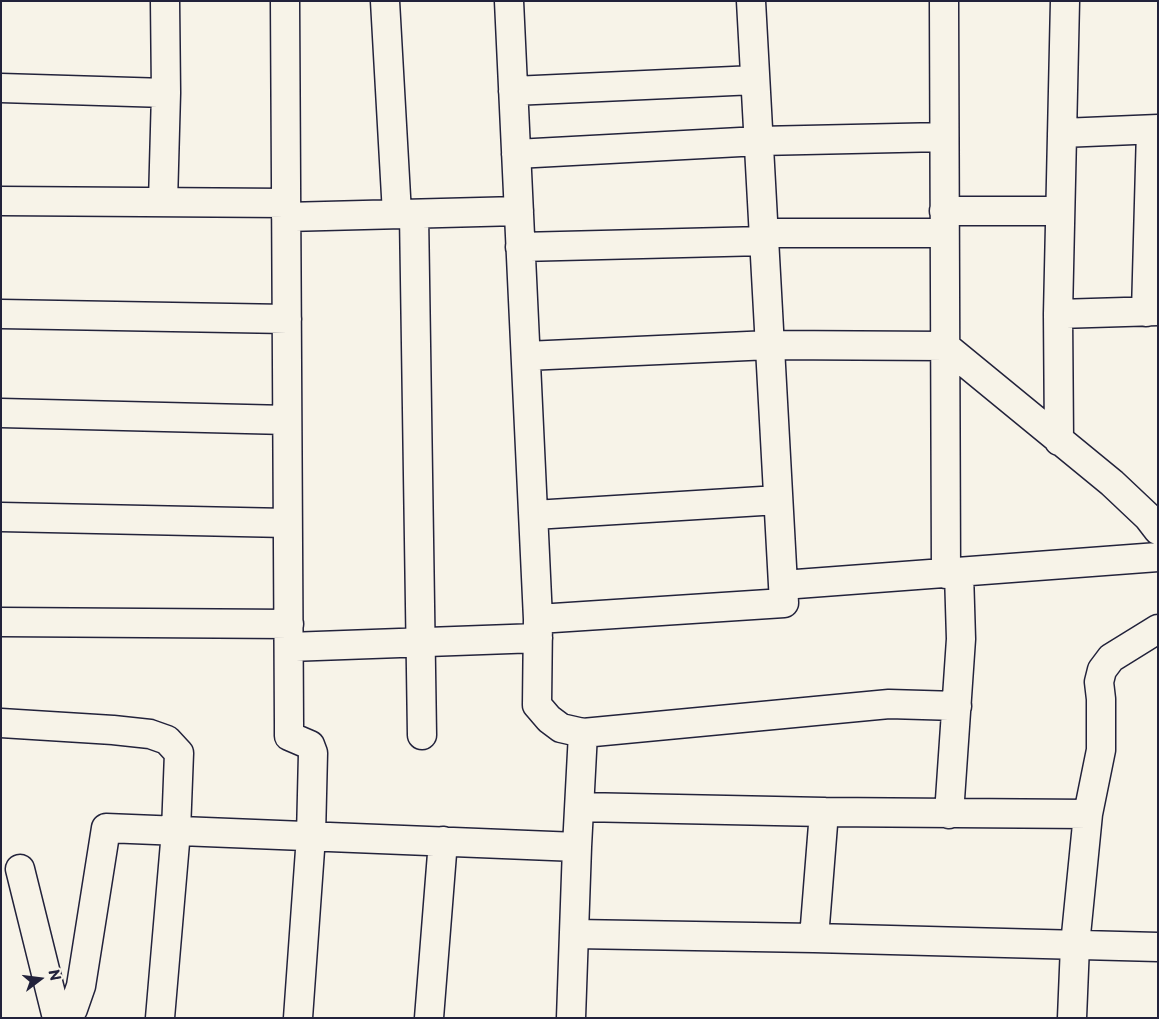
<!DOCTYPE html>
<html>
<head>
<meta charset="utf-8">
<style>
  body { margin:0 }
  #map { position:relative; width:1159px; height:1019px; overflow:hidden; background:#f7f3e8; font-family:"Playpen Sans",sans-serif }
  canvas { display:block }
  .frame { position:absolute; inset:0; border:2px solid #22223b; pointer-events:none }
  .north { position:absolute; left:15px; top:954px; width:50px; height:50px; -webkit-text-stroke:4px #f7f3e8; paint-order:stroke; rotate:75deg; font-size:14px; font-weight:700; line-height:20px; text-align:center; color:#22223b }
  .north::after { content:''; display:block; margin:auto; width:18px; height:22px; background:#22223b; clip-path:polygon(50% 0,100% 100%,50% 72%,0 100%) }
</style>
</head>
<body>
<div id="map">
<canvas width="1159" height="1019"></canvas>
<div class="frame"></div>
<div class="north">N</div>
</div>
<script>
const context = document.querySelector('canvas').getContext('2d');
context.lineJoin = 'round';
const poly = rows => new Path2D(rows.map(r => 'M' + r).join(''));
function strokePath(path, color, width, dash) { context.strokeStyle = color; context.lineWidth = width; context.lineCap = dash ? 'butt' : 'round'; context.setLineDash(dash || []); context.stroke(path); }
const street = poly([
  [285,1,289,725,289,736,310,745,313,753,311,836,298,1018],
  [385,1,397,214],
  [509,1,538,619,537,705,549,719,561,728,583,733,889,704,957,706],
  [944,1,946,574],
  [1,88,166,93],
  [513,91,755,80],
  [1062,133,1158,129],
  [516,154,759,141,944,137],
  [1,201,286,203],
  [163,202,166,93,165,1],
  [944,211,1060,211],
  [414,214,422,735],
  [286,217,519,211],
  [763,233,944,233],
  [520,247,764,241],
  [1146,312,1151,130],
  [1,314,287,319],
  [1058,314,1158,311],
  [526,356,770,345,945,346,1112,483,1148,517,1158,530],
  [1,413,287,420],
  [1059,441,1058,314,1065,1],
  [534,515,778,500],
  [1,517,287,523],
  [783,585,1158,557],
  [538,619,784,603,751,1],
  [1,622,289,624],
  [289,647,538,638],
  [1,723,113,730,150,734,167,740,179,753,176,831,160,1018],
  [580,807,824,812,1088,814],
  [949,814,961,639,959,573],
  [20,869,57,1018],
  [575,934,814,938,1158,947],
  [814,938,824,812],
  [67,1018,73,1009,81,986,106,828,577,847],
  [429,1018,443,841],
  [571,1018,577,847,583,733],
  [1072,1018,1075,945,1088,814,1101,750,1101,699,1099,682,1102,670,1111,658,1158,629]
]);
strokePath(street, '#22223b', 31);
strokePath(street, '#f7f3e8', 28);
</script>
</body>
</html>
